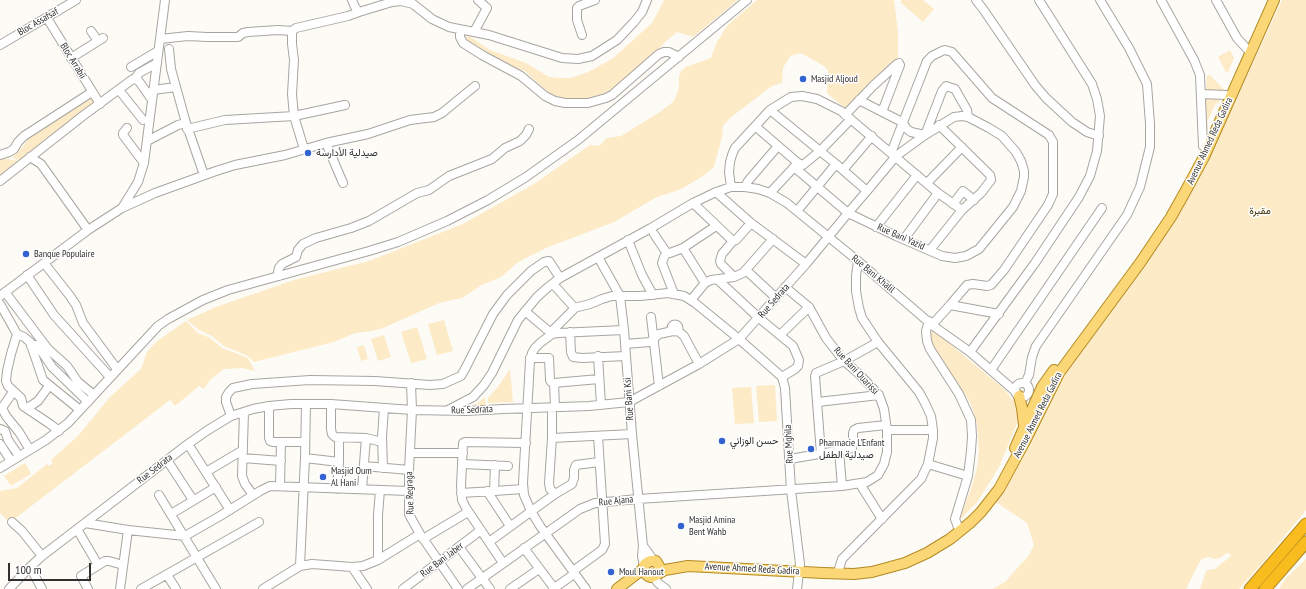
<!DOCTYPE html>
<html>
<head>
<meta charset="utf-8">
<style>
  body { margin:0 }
  #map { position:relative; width:1306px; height:589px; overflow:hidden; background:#fdfbf6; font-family:"PT Sans Narrow",sans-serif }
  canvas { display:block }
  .scale { position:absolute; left:8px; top:563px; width:83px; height:18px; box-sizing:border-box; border:2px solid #302f2d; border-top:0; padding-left:5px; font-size:12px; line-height:14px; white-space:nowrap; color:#302f2d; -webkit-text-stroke:3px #fff; paint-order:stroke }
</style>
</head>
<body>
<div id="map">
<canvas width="1306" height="589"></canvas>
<div class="scale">100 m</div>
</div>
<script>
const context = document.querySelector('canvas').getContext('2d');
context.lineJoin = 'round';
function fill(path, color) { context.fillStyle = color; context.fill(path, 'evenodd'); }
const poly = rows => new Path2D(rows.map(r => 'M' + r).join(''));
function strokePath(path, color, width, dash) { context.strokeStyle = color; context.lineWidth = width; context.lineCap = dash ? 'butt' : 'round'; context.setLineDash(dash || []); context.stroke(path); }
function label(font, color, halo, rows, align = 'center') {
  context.font = font + ' "PT Sans Narrow",Vazirmatn,sans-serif'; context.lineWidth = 3; context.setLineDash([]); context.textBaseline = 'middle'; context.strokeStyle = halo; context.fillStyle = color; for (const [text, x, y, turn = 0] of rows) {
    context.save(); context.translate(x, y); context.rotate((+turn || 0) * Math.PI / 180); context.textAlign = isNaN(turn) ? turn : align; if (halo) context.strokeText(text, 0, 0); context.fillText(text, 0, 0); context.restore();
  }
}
fill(poly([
  [664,0,738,0,693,37,677,32,665,42,650,57,613,89,601,95,593,98,566,99,552,95,542,87,525,71,501,62,464,38,469,36,490,50,526,63,549,77,560,78,571,78,588,72,612,59,652,23,658,12],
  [757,0,894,0,898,32,898,57,846,109,827,93,828,71,824,66,801,53,790,56,783,68,782,83,772,86,730,118,723,126,722,137,714,167,700,178,681,189,655,198,614,222,546,248,522,260,517,263,501,277,480,286,462,298,439,303,383,328,372,331,355,333,334,342,254,362,248,356,224,346,212,336,199,330,187,320,216,307,294,280,369,261,463,224,534,184,587,147,590,145,599,146,607,138,621,136,660,112,674,101,679,88,679,76,681,71,686,67,711,58,717,42,725,29,730,23],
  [902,0,923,0,934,9,923,22,900,2],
  [1282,0,1306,0,1306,510,1266,559,1239,589,1200,589,1206,571,1208,570,1215,569,1231,556,1230,554,1227,553,1220,558,1215,559,1208,557,1202,559,1199,563,1186,589,992,589,1005,582,1029,555,1034,545,1027,523,996,502,1010,480,1035,432,1056,385,1171,227,1183,208,1204,169],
  [1230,50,1234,58,1228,72,1226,72,1218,57],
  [1210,75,1224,90,1223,91,1206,92,1207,76],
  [94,95,98,102,19,160,12,158,22,148,28,139],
  [1204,97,1221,98,1218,104,1216,103,1207,122,1208,128,1206,132,1203,124,1206,118],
  [0,158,19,161,0,175],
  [444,320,453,351,437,355,428,324],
  [186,321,198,333,210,338,222,348,248,358,255,371,242,368,224,369,210,380,204,389,199,386,175,406,170,400,17,517,9,522,0,513,0,491,17,488,47,464,49,466,53,463,51,460,78,436,110,397,141,369,147,352,156,342],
  [417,327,427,359,411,363,401,332],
  [933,330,1004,389,1015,403,1018,413,1018,421,999,467,978,501,961,519,960,518,973,483,977,468,979,450,977,424,974,413,970,402,934,351,930,339,930,331,931,332],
  [384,335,391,357,378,361,371,339],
  [364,345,368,359,361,361,357,347],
  [510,369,513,402,488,403,488,398,498,387],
  [775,385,777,421,759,422,756,386],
  [751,387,754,423,735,424,732,388],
  [485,397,486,406,472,406,479,402],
  [25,463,31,474,11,486,4,476],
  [1306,559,1306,589,1279,589,1285,579]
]), '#fdeac6');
const minor = poly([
  [352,0,355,7,359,12],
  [976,0,983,9,1035,85,1046,98,1072,122,1087,132,1099,136],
  [1161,0,1194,60,1200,75,1203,146],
  [1216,0,1237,38,1247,49,1251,51],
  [47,18,100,104],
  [460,30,460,37,463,43,482,55,521,76,545,96,555,101,565,103,588,103,606,98,612,95,659,54,664,52,669,52,679,57],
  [91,31,98,41],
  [292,31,292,44,294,60,292,94,294,116,345,105],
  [474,32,487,8,478,0],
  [582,35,577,20,577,8,579,6,595,0],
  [160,39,188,36,207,37,238,37,243,33,248,32,278,30,292,31,296,28,348,16,359,12,392,2,401,1,413,4,432,19,449,27,489,35,562,58,578,59,592,56,617,40,634,22,642,12,647,0],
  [0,45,76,0],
  [169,49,171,69,186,123,204,175],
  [71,58,103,38],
  [131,67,158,51],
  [135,79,139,73,157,63],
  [119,90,143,120],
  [153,90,176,87],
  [1201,94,1226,95],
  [859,100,902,122,907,129,911,132,925,135,942,91,946,86,955,89,967,110,968,117],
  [770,110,836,164,867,191],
  [845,115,873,86,897,64,899,63,900,65,882,112],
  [755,126,798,163,803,165,820,151,851,119],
  [127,128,123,133,123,135,144,163],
  [187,129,225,120,294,116,304,149],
  [147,141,178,125,186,123],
  [326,143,343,183],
  [891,153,927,61,932,56,942,51,945,50,952,52,992,98,1049,135,1053,142,1053,194,1048,205,1004,270,991,285,987,286,973,284,967,285,950,305,932,325],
  [0,155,9,152,14,149,18,142,24,136,92,92],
  [30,157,41,164,88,230],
  [843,170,872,136],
  [0,181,84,115,133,79,138,80,152,100],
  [927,183,962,147],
  [731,187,729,172,730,162,732,155,735,148,770,110,791,97,802,96,817,99,841,111,938,193,962,210],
  [745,187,748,181,778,146],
  [716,192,751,223,806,264],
  [770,193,797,164],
  [693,203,733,241,736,240,751,223],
  [953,204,963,191,974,200],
  [122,208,138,182,144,163,165,0],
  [797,211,836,164],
  [876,227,917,175],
  [654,234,666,252,670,253,683,248,716,226],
  [904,239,938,193],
  [628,240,642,275,653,295],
  [733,241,722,254,720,261,721,264,734,277],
  [683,248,705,283],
  [930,250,962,210,981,193,991,180,991,179,990,175,939,125],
  [667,253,664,257,662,263,674,294],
  [598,257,620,296,624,330,632,434,643,546,642,556,644,566],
  [44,263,70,296,76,305,83,323,117,369],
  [746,270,776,298],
  [27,275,54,315,110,377],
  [279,276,278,272,279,268,282,264,296,257,298,250,303,244,316,238,351,228,369,221,417,193,429,190,449,176,492,159,505,148,520,141,526,135,529,129],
  [717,279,759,318,793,346,799,360,798,366,795,369,782,377],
  [5,292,48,349,67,366,78,382,94,395],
  [0,296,88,230,122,208,155,193,216,171,235,165,285,155,326,143,368,134,410,120,434,117,442,113,475,86],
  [691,300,705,283,711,280,734,277,743,273,773,239],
  [0,304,17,334,24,337,30,342,43,380,80,410],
  [950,305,999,314],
  [574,308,590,304,602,299,612,296,640,296,668,293,684,296,695,303,739,339,782,377,785,388,791,490,800,564,797,589],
  [525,311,552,334],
  [651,317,659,386],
  [929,321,926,331,927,341,930,349,959,394,971,420,972,436,971,451,968,476,955,519,958,527],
  '671.5 328a3.5 3.5 0 1 1 7 0a3.5 3.5 0 1 1-7 0Z',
  [677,330,684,336,699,364],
  [570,332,571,352,573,357,582,358,626,356],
  [550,333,574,309,572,305,553,284],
  [17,334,11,354,7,371,6,381,8,386,21,398,23,406,50,424,59,431],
  [780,335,809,307],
  [625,344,650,342,659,334,673,331],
  [31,346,36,345,38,346,52,367,88,402],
  [970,352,1035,263,1079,197,1090,176,1097,151,1100,116,1097,99,1092,84,1039,0],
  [598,356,601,405],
  [530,358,549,358,550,380,551,382,554,383,555,407],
  [991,370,1102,208],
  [411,383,412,410,409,470,409,514,411,518,420,534,458,589],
  [554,383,599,379],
  [1025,383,1029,375,1032,357,1036,346,1127,215,1140,187,1150,147,1150,124,1147,84,1129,48,1100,0],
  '1015 390a7 7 0 1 1 14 0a7 7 0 1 1-14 0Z',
  [13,392,2,408,6,416,19,432,30,450],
  [818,402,879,395],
  [331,404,331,429,332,434,335,437,366,438,378,441,382,440],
  [269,406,269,438,270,441,273,442,305,442],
  [552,407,552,438,549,483,550,489,555,494],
  [26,408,32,405,38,401,49,386],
  [448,410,473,397,484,385,492,373,518,320,537,297,547,288,560,278,651,228,693,203,716,192,731,187,745,187,758,189,770,193,787,203,858,261,932,325,970,352,1016,392],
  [244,412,242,476,245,484,253,495],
  [231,416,226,402,226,397,229,392,233,388,252,384,310,380,375,381,430,385,443,384,454,379,461,376,465,369,493,314,507,295,531,271,544,262,549,261,560,278],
  [0,429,5,431,8,440,19,456],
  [887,430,933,430],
  [552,438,632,434],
  [0,444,11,461],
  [188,444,230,510],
  [839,451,842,486],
  [410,453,463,453],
  [821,454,815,376,816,373,844,361,878,342],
  [243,458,281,461],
  [305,458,339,462],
  [790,459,848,449,852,448,853,444,853,433,854,430,858,428,886,425],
  [167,460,193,500],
  [462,464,508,466],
  [928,464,968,476],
  [364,466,409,470],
  [0,468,46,440,68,423,158,326,168,319,203,300,228,290,369,251,398,242,447,221,488,200,526,177,578,140,747,0],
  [383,468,382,437,384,408],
  [206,472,243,450],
  [860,484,882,519],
  [280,486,281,442],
  [337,489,339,462,339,438],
  [362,489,366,438],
  [487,491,510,526],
  [494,491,523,489],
  [461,493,494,491,495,465],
  [159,495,216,589],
  [171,514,216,487],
  [12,522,22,531,42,556],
  [85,523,128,530,185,536,220,516,260,491,270,486,409,491],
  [77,529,98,565],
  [423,539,468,512],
  [489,542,555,494,572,484,574,478,574,470,576,465,599,462],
  [643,546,647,551,653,560],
  [459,547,490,589],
  [524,548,554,588],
  [378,560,378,515,380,490],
  [503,563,466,508,462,500,461,486,463,443,465,442,526,443],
  [300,566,305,458,306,404],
  [30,567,42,589],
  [352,567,367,589],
  [839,569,842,559,921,479,928,464,933,438,933,430,931,416,925,403,919,392,878,342,862,318,859,308,856,291,856,276,858,261],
  [573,571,602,550,605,544,598,436],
  [167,575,176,589],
  [654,577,658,583,666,589],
  [9,589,30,567,42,556,188,444,208,430,231,416,253,409,269,406,291,404,331,404,412,410,466,411,503,409,589,406,629,402,699,364,739,339,806,264,848,213,867,191,896,156,925,135,954,117,962,116,968,117,989,128,1002,136,1016,152,1021,161,1024,171,1024,177,1021,191,1013,207,979,249,966,256,955,258,942,256,896,236,848,213,794,167],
  [88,589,81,576,105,561,109,561,123,565],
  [120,589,128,530],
  [141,589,259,522],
  [263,589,300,566,312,564,352,567,363,566,378,560,420,534],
  [403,589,481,530],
  [467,589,580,509,595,503,638,499,842,486,867,482,878,475,884,464,887,452,887,430,884,409,879,395,858,373,844,361,826,338,809,307,785,287],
  [510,589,539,569],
  [553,589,574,574],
  [586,589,540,526,531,511,524,495,523,483,530,361,532,353,535,348,540,343,552,334,558,333,624,330]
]);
const major = poly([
  [1019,396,1022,408,1024,425],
  [1015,448,1042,387,1054,370],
  [658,573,659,566,656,561,650,561,645,564,644,566,644,572,648,576,651,577,656,575,665,570,688,566,823,573,854,574,872,572,905,563,927,553,950,539,971,522,981,512,999,489,1025,441,1059,373,1140,263,1171,217,1185,192,1204,157,1274,0],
  [617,589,643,569]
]);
const highway = poly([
  [1250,589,1306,524],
  [1265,589,1306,542]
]);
strokePath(minor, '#a8a5a1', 10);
strokePath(major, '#b38b23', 12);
strokePath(highway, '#b38b23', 13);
strokePath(minor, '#fff', 8);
strokePath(major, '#fbd778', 10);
strokePath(highway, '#f9bc1e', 11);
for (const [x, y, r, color] of [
  [803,79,4,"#3362d1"],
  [308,153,4,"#3362d1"],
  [26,254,4,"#3362d1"],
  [722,441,4,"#3362d1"],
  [811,449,4,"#3362d1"],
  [323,477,4,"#3362d1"],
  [681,526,4,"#3362d1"],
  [611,572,4,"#3362d1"]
]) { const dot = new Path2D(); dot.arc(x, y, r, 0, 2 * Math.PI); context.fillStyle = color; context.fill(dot); strokePath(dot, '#fff', 1.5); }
label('10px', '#302f2d', '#fff', [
  ["Bloc Assafsaf",38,22,-30],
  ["Bloc Arrabiï",73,61,58],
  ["Avenue Ahmed Reda Gadira",1210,141,-65],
  ["Rue Bani Yazid",901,237,24],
  ["Rue Bani Khalil",873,274,40],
  ["Rue Sedrata",774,301,-49],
  ["Rue Bani Ouarissi",856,371,47],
  ["Rue Bani Ksi",629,399,-94],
  ["Rue Sedrata",472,410,-2],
  ["Avenue Ahmed Reda Gadira",1038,415,-63],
  ["Rue Mghila",789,444,-93],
  ["Rue Sedrata",155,469,-38],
  ["Rue Regraga",410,493,-92],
  ["Rue Ajana",616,501,-6],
  ["Rue Bani Jaber",442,560,-37],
  ["Avenue Ahmed Reda Gadira",752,569,3]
]);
label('10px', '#302f2d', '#fff', [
  ["Masjid Aljoud",811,79],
  ["صيدلية الأدارسة",316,153],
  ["Banque Populaire",34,254],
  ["حسن الوزاني",730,441],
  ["Pharmacie L'Enfant",819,443],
  ["صيدلية الطفل",819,455],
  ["Masjid Oum",331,471],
  ["Al Hani",331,483],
  ["Masjid Amina",689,520],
  ["Bent Wahb",689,532],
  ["Moul Hanout",619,572]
], 'left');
label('10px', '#3e2c01', '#fff', [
  ["مقبرة",1260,211]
]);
</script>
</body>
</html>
